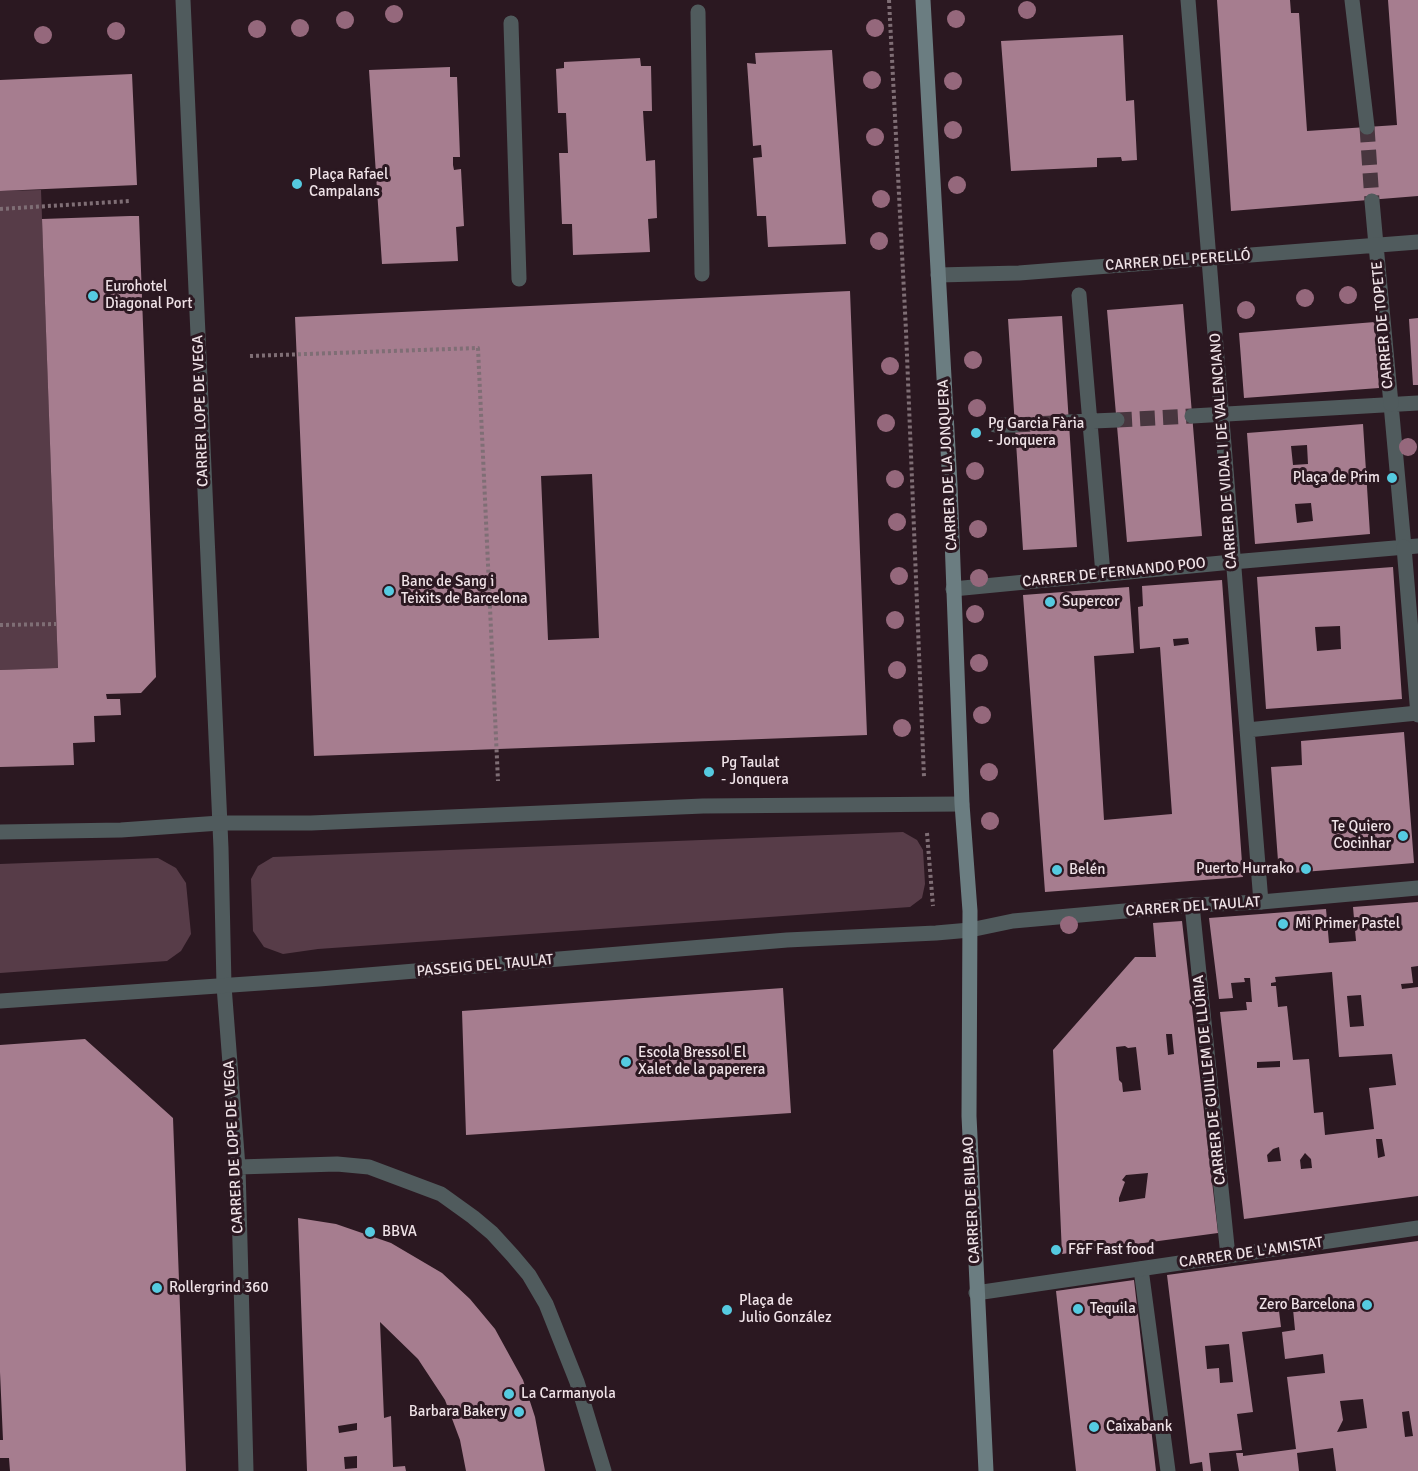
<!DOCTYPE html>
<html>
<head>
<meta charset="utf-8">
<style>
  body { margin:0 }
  canvas { display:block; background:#2b1821 }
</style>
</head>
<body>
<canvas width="1418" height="1471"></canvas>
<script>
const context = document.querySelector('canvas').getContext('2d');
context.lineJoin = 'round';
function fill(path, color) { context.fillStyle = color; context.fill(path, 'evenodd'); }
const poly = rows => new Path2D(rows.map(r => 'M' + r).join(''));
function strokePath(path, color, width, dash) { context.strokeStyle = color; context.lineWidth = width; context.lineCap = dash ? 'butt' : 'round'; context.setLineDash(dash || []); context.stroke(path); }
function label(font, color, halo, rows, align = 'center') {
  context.font = font + ' Signika,sans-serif'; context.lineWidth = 6; context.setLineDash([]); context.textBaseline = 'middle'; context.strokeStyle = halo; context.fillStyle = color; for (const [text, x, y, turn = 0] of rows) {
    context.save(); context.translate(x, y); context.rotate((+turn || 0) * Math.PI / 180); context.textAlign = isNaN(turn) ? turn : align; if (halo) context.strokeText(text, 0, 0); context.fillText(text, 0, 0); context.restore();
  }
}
fill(poly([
  [41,190,58,668,0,670,0,191],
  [903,832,917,840,923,850,925,884,922,898,910,907,318,949,283,954,264,947,253,931,251,879,258,866,273,857],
  [158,858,176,868,186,883,191,934,181,951,167,961,0,973,0,864]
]), '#573c48');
fill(poly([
  [1217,0,1290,0,1291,13,1299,13,1307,131,1397,125,1388,0,1418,0,1418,196,1231,211],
  [1123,35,1126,101,1134,100,1137,160,1122,161,1121,157,1097,158,1097,167,1011,171,1001,41],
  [832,50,846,244,768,247,766,216,757,216,753,158,762,157,761,145,753,146,747,63,756,64,755,53],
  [640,58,641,66,651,66,652,111,643,111,646,161,655,160,657,218,648,219,650,252,573,255,572,224,562,224,559,153,568,153,566,113,558,113,556,69,564,68,564,62],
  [450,67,450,77,457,77,460,157,453,157,453,165,454,170,461,169,464,226,456,227,458,261,382,264,369,70],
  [132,74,137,185,0,191,0,80],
  [130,216,139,216,156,677,141,693,106,694,107,699,120,699,121,715,94,716,95,742,73,743,74,765,0,767,0,670,58,668,42,219],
  [850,291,867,735,314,756,295,317],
  [592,474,599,638,548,640,541,476],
  [1183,304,1202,536,1127,542,1107,310],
  [1062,316,1077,547,1023,550,1008,319],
  [1418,318,1418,385,1413,385,1409,319],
  [1375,322,1379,388,1244,398,1239,333],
  [1363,424,1370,534,1255,544,1247,433],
  [1307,445,1308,464,1293,465,1291,446],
  [1311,503,1313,521,1297,523,1295,504],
  [1393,567,1402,699,1266,709,1257,577],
  [1340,626,1341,649,1317,651,1315,627],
  [1222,580,1243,877,1045,892,1023,595,1129,587,1134,653,1094,656,1104,820,1172,814,1160,647,1140,649,1138,607,1143,606,1142,586],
  [1188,638,1189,644,1174,646,1173,639],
  [1404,732,1414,863,1279,874,1271,767,1302,765,1301,741],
  [1418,902,1418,966,1411,967,1413,983,1401,984,1402,989,1418,987,1418,1196,1244,1219,1220,1012,1247,1010,1246,1002,1252,1002,1250,978,1244,978,1245,982,1231,983,1233,998,1219,999,1209,918,1326,909,1329,943,1356,941,1353,907],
  [1332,972,1339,1057,1392,1054,1396,1085,1369,1088,1374,1129,1325,1135,1323,1112,1314,1113,1309,1059,1293,1060,1287,1006,1278,1007,1276,986,1271,986,1271,983,1276,982,1275,977],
  [1361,995,1364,1026,1350,1027,1347,996],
  [1280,1061,1280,1067,1257,1068,1257,1062],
  [1376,1139,1382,1139,1385,1156,1378,1158],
  [1279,1147,1281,1161,1268,1162,1267,1155,1273,1149],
  [1305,1153,1311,1159,1312,1168,1301,1169,1300,1160],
  [1182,921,1218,1233,1062,1254,1053,1050,1135,957,1156,957,1153,923],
  [1166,1034,1172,1034,1174,1054,1168,1055],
  [1125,1046,1128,1048,1136,1047,1141,1090,1123,1092,1122,1083,1119,1080,1116,1047],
  [1148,1173,1145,1198,1119,1202,1119,1198,1125,1182,1122,1180,1126,1175],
  [783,988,791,1113,466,1135,462,1011],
  [85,1039,173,1118,186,1471,10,1471,9,1458,0,1458,0,1440,3,1440,0,1372,0,1045],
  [298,1218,336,1224,391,1243,442,1273,470,1299,495,1329,523,1380,535,1417,545,1471,466,1471,460,1440,445,1400,418,1359,380,1322,384,1418,391,1416,393,1467,405,1466,406,1471,307,1471],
  [357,1423,357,1430,339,1433,338,1426],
  [357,1456,357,1468,345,1469,344,1457],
  [1418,1241,1418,1471,1336,1471,1333,1448,1297,1453,1299,1471,1239,1471,1236,1453,1243,1453,1243,1456,1296,1449,1287,1377,1325,1373,1323,1354,1285,1359,1282,1332,1295,1330,1293,1309,1279,1311,1281,1327,1242,1332,1253,1412,1237,1414,1242,1450,1209,1453,1211,1471,1203,1471,1202,1462,1190,1464,1167,1275],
  [1229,1344,1233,1382,1220,1383,1219,1368,1207,1369,1205,1346],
  [1363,1399,1367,1428,1337,1432,1343,1420,1340,1401],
  [1409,1411,1413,1436,1405,1437,1402,1412],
  [1134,1280,1156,1471,1076,1471,1056,1291]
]), '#a67d8f');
strokePath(poly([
  [1367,127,1372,201],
  [1117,420,1192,416],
  [1015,425,1069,422]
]), '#48363f', 15, [15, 8]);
strokePath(poly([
  [889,0,906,331,924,777],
  [0,209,130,201],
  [250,356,478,348,498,781],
  [0,625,56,624],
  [927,833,933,906]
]), '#7f6e75', 4, [3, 3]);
strokePath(poly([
  [1352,0,1367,127],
  [698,12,702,274],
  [511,23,519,279],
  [1372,201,1376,245],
  [1079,295,1103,574],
  [1391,404,1404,547],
  [1192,416,1418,403],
  [1069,422,1117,420],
  [995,425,1015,425],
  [953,589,1232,562,1418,546],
  [1141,1269,1168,1471]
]), '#505b5d', 15);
strokePath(poly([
  [183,0,221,848,224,986,238,1167,246,1471],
  [1188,0,1261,902],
  [1376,245,1391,404],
  [938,275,1019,273,1418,242],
  [1404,547,1418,715],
  [1247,730,1418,713],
  [1192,905,1228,1256],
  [238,1167,337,1164,369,1167,441,1194,473,1217,492,1233,513,1256,529,1275,546,1304,577,1382,604,1471],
  [976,1293,1418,1228]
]), '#505b5d', 15);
strokePath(poly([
  [0,832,121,830,220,823,311,823,703,806,962,804],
  [0,1001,319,979,787,940,936,933,970,930,1013,921,1192,905,1261,902,1418,888]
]), '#505b5d', 15);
strokePath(poly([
  [923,0,950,485,962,804,970,911,969,1116,986,1471]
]), '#6b7d81', 15);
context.fillStyle = '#95687c';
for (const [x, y] of [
  [1027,10],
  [394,14],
  [956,19],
  [345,20],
  [300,28],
  [875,28],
  [257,29],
  [116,31],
  [43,35],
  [872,80],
  [953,81],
  [953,130],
  [875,137],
  [957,185],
  [881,199],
  [879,241],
  [1348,295],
  [1305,298],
  [1246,310],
  [973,360],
  [890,366],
  [977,408],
  [886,423],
  [1408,447],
  [975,471],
  [895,479],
  [897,522],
  [978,529],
  [899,576],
  [979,578],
  [975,614],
  [895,620],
  [979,663],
  [897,670],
  [982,715],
  [902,728],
  [989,772],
  [990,821],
  [1069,925]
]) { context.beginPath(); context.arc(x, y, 9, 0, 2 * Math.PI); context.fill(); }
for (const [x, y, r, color] of [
  [297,184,6,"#55cae0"],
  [93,296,6,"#55cae0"],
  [976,433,6,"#55cae0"],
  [1392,478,6,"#55cae0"],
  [389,591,6,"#55cae0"],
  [1050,602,6,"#55cae0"],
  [709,772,6,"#55cae0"],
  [1403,836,6,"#55cae0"],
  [1306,869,6,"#55cae0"],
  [1057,870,6,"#55cae0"],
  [1283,924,6,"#55cae0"],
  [626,1062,6,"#55cae0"],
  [370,1232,6,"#55cae0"],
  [1056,1250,6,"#55cae0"],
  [157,1288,6,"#55cae0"],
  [1367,1305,6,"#55cae0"],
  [1078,1309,6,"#55cae0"],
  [727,1310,6,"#55cae0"],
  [509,1394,6,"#55cae0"],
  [519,1412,6,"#55cae0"],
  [1094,1427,6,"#55cae0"]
]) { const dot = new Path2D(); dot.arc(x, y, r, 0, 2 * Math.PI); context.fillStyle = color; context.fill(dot); strokePath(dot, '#2b1821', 2); }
label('15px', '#efe2e7', '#2b1821', [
  ["Plaça Rafael",309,175],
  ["Campalans",309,192],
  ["Eurohotel",105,287],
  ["Diagonal Port",105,304],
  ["Pg Garcia Fària",988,424],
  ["- Jonquera",988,441],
  ["Plaça de Prim",1380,478,"right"],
  ["Banc de Sang i",401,582],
  ["Teixits de Barcelona",401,599],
  ["Supercor",1062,602],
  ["Pg Taulat",721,763],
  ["- Jonquera",721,780],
  ["Te Quiero",1391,827,"right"],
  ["Cocinhar",1391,844,"right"],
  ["Puerto Hurrako",1294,869,"right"],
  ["Belén",1069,870],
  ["Mi Primer Pastel",1295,924],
  ["Escola Bressol El",638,1053],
  ["Xalet de la paperera",638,1070],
  ["BBVA",382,1232],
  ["F&F Fast food",1068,1250],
  ["Rollergrind 360",169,1288],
  ["Plaça de",739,1301],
  ["Julio González",739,1318],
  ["Zero Barcelona",1355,1305,"right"],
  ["Tequila",1090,1309],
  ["La Carmanyola",521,1394],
  ["Barbara Bakery",507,1412,"right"],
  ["Caixabank",1106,1427]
], 'left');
label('15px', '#efe2e7', '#2b1821', [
  ["CARRER DEL PERELLÓ",1178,261,-4],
  ["CARRER DE TOPETE",1383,325,-95],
  ["CARRER LOPE DE VEGA",201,411,-92],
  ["CARRER DE VIDAL I DE VALENCIANO",1224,451,-94],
  ["CARRER DE LA JONQUERA",948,465,-93],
  ["CARRER DE FERNANDO POO",1114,573,-6],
  ["CARRER DEL TAULAT",1193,907,-4],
  ["PASSEIG DEL TAULAT",485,966,-5],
  ["CARRER DE GUILLEM DE LLÚRIA",1210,1080,-96],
  ["CARRER DE LOPE DE VEGA",234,1147,-93],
  ["CARRER DE BILBAO",972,1200,-93],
  ["CARRER DE L'AMISTAT",1251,1253,-8]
]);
</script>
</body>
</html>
